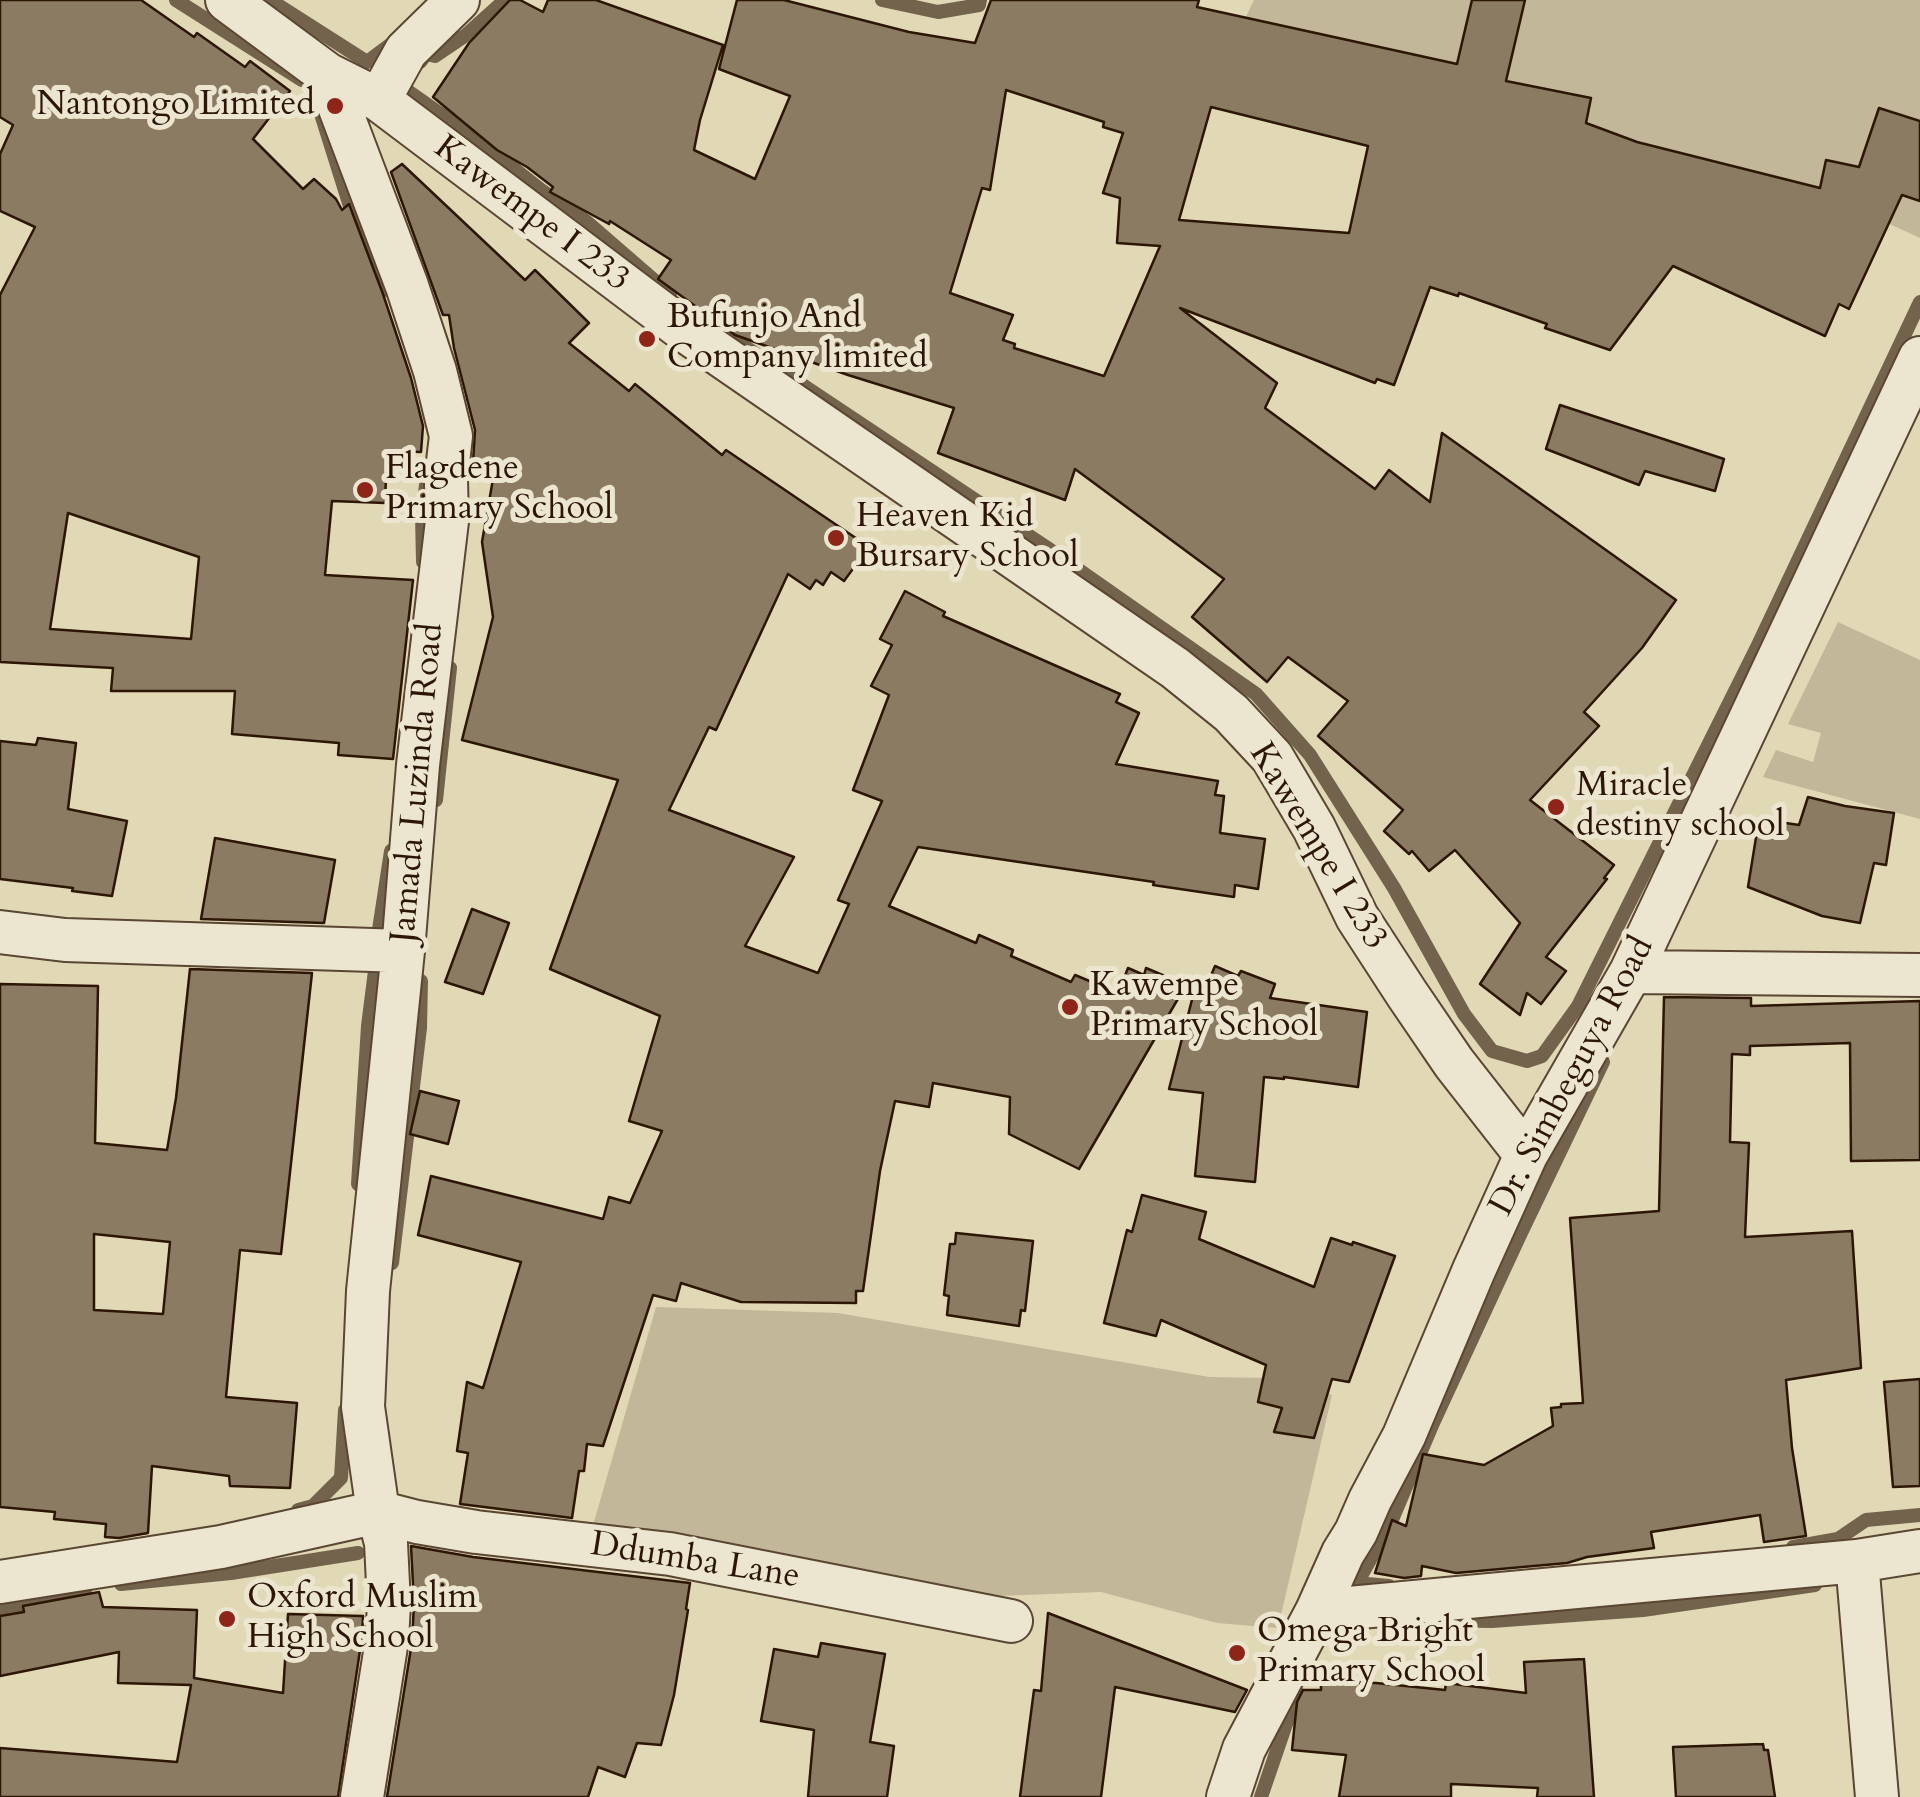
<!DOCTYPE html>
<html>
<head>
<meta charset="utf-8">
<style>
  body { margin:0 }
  canvas { display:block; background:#e1d8b6 }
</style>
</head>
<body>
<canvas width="1920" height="1797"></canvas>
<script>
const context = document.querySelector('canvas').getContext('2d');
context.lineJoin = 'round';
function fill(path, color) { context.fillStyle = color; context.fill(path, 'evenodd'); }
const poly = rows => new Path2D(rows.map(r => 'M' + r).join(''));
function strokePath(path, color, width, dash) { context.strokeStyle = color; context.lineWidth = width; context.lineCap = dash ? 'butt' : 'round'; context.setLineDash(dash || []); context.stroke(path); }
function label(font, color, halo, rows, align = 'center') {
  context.font = font + ' Cardo,serif'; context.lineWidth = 10; context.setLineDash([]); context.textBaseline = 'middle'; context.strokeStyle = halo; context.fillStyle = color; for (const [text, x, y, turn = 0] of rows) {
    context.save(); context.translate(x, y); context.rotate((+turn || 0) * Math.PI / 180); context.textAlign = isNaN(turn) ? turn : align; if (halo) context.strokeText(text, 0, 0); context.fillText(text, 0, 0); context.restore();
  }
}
fill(poly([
  [1254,0,1920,0,1920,238,1842,202,1224,63],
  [1838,622,1920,660,1920,819,1763,777,1776,750,1813,762,1821,733,1788,724],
  [656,1307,838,1313,1209,1377,1270,1378,1332,1395,1278,1628,1217,1623,1101,1592,973,1597,591,1532]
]), '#c2b798');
strokePath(poly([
  [176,0,302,80],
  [270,0,367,62,395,41],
  [882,0,938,12,979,5,980,0],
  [420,62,426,54,435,56,466,35,505,0],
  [407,79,402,87,479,141,541,190,587,222,670,294],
  [321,114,353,216,387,290],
  [732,338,1046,547,1256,694,1310,755,1394,888,1464,1014,1492,1051,1527,1061,1542,1056,1578,1006,1758,645,1920,302],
  [423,562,422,515,427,478],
  [436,800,450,668],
  [378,936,391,851],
  [358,1184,368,1026,376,963],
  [392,1263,420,1028,421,981],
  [298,1510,313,1506,341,1478,345,1410],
  [1793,1547,1838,1539,1866,1520,1920,1515],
  [121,1584,231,1573,358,1553],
  [1389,1586,1357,1583,1391,1522,1433,1423,1519,1237,1603,1062],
  [0,1610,85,1590],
  [1429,1620,1492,1621,1643,1610,1815,1585],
  [1261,1797,1297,1692]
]), '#74634c', 14);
const building = poly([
  [0,0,141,0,194,37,197,33,245,67,250,61,290,91,253,139,303,189,314,179,336,199,342,210,349,204,383,294,411,378,423,426,421,452,387,451,385,503,332,501,325,575,413,580,393,759,338,755,339,743,232,734,235,691,111,691,113,668,0,662,0,295,35,227,0,211,0,154,13,125,0,117,0,0],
  [68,513,199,557,191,639,50,629,68,513],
  [510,0,520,0,543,12,548,0,596,0,723,45,700,120,694,150,755,179,790,96,719,69,737,0,784,0,909,32,975,43,991,0,1199,0,1197,7,1457,64,1472,0,1525,0,1506,81,1591,98,1586,123,1637,142,1820,188,1826,160,1859,167,1879,108,1920,121,1920,201,1902,195,1849,309,1839,304,1825,336,1673,266,1610,350,1545,328,1547,324,1459,293,1458,296,1430,287,1394,385,1377,379,1375,383,1180,308,1277,383,1265,408,1375,489,1389,470,1430,502,1442,433,1676,600,1642,648,1584,712,1599,726,1530,800,1614,865,1604,878,1607,879,1546,957,1566,971,1541,1004,1527,993,1520,1015,1480,984,1520,923,1455,850,1429,871,1412,851,1409,854,1384,831,1403,810,1318,736,1348,701,1288,657,1267,682,1192,617,1224,579,1075,469,1065,500,938,453,954,408,848,375,735,335,658,279,671,260,610,221,609,224,550,192,553,187,527,167,497,150,433,97,469,43,510,0],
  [1006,90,1104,122,1103,127,1123,133,1103,193,1120,198,1117,243,1160,246,1104,376,1014,348,1015,344,1003,340,1013,315,950,293,982,188,990,190,1006,90],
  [1211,107,1368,146,1349,233,1179,220,1211,107],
  [402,164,525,280,535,270,589,323,569,343,629,391,635,384,722,455,726,450,869,547,844,581,831,572,823,585,816,580,810,589,788,574,716,730,709,727,669,810,794,857,745,946,818,973,849,904,838,900,882,801,853,790,889,695,871,686,892,645,880,639,905,591,945,612,943,616,1120,694,1116,702,1139,713,1116,764,1218,781,1215,795,1224,796,1220,833,1265,839,1258,889,1235,885,1234,897,1153,885,1154,882,918,847,889,906,976,943,979,935,1013,950,1011,956,1071,982,1075,975,1118,993,1128,968,1144,975,1146,968,1186,985,1079,1169,1009,1134,1010,1097,933,1083,929,1107,895,1101,880,1171,863,1291,856,1291,856,1303,741,1302,681,1283,676,1301,653,1295,603,1446,587,1444,584,1471,579,1471,572,1518,460,1504,468,1453,457,1451,467,1382,483,1388,521,1262,418,1235,431,1176,603,1219,609,1197,630,1203,662,1131,629,1121,660,1016,550,969,618,780,462,740,493,617,482,542,493,479,473,462,475,430,454,348,449,315,443,315,391,172,402,164],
  [1560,405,1724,459,1715,491,1645,471,1639,485,1546,449,1560,405],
  [38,738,76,743,68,809,127,821,112,896,72,891,73,888,0,879,0,741,36,745,38,738],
  [1808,797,1845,806,1894,813,1886,865,1874,863,1860,923,1822,916,1748,887,1759,819,1799,825,1808,797],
  [215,838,335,860,324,923,201,919,215,838],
  [472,909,509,923,483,994,445,982,472,909],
  [1215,966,1238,976,1241,971,1275,984,1270,998,1367,1012,1358,1087,1284,1077,1284,1079,1264,1077,1255,1182,1195,1176,1203,1093,1169,1089,1195,988,1204,992,1215,966],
  [190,969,312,973,281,1254,240,1250,226,1397,297,1403,290,1488,230,1486,229,1476,152,1466,148,1533,119,1538,105,1537,106,1524,54,1519,55,1512,0,1507,0,984,98,986,95,1143,167,1150,176,1098,190,969],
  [94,1234,170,1242,163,1314,94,1310,94,1234],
  [1664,997,1751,998,1751,1006,1920,1001,1920,1160,1851,1161,1850,1043,1750,1046,1750,1055,1732,1054,1730,1142,1749,1143,1745,1237,1852,1231,1861,1368,1786,1380,1792,1448,1806,1536,1764,1542,1760,1515,1651,1532,1654,1548,1587,1557,1567,1563,1456,1573,1422,1566,1421,1576,1404,1578,1375,1573,1392,1520,1406,1526,1423,1454,1484,1465,1553,1426,1551,1408,1561,1407,1561,1404,1583,1403,1570,1218,1659,1211,1664,997],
  [420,1091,459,1101,448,1144,410,1134,420,1091],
  [1142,1195,1206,1212,1199,1239,1314,1287,1331,1238,1352,1245,1353,1242,1395,1256,1349,1382,1332,1379,1314,1438,1274,1432,1282,1408,1258,1402,1266,1365,1161,1320,1156,1336,1104,1323,1127,1230,1132,1232,1142,1195],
  [956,1233,1033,1241,1025,1311,1021,1310,1019,1326,947,1315,949,1296,944,1295,950,1244,955,1244,956,1233],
  [1920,1379,1920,1486,1893,1487,1884,1382,1920,1379],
  [411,1546,473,1557,690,1583,686,1609,688,1610,674,1695,661,1745,637,1743,625,1777,598,1767,588,1797,387,1797,412,1642,414,1603,411,1546],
  [99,1592,103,1607,197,1610,194,1678,283,1693,288,1614,363,1616,362,1637,338,1797,0,1797,0,1748,177,1762,191,1685,118,1683,119,1652,0,1676,0,1616,24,1612,23,1606,99,1592],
  [1048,1613,1247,1690,1235,1712,1115,1687,1101,1797,1020,1797,1034,1690,1041,1691,1048,1613],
  [821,1643,885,1654,870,1742,894,1746,887,1797,808,1797,814,1730,761,1721,774,1649,818,1657,821,1643],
  [1584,1659,1594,1797,1537,1797,1538,1788,1451,1784,1451,1797,1339,1797,1346,1755,1292,1750,1297,1702,1303,1690,1321,1690,1321,1681,1376,1683,1445,1690,1446,1683,1526,1693,1524,1662,1584,1659],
  [1763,1744,1764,1750,1768,1750,1775,1797,1676,1797,1673,1747,1763,1744]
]);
fill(building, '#8b7b62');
strokePath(building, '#2d1606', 2.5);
const street = poly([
  [227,0,327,74,379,100,684,330,1175,668,1231,713,1272,757,1314,828,1357,917,1407,994,1454,1063,1526,1155],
  [327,74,407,286,435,371,451,436,446,479,447,521,418,765,403,951,368,1291,363,1407,378,1512,386,1543,389,1604,387,1640,362,1797],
  [379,100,406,51,458,0],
  [0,932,65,940,403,951],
  [1631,972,1920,975],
  [1857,1561,1877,1797],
  [0,1582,221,1547,378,1512,417,1522,476,1532,670,1554,1011,1621],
  [1317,1611,1857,1561,1920,1551],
  [1228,1797,1244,1749,1317,1611,1343,1553,1356,1532,1370,1500,1404,1436,1474,1270,1526,1155,1631,972,1920,358]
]);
strokePath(street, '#5a4632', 46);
strokePath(street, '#ece6d0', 42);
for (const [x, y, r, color] of [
  [335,106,10,"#8f2418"],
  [647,339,10,"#8f2418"],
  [365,490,10,"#8f2418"],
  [836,538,10,"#8f2418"],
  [1556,807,10,"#8f2418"],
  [1070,1007,10,"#8f2418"],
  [227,1619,10,"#8f2418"],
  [1237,1653,10,"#8f2418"]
]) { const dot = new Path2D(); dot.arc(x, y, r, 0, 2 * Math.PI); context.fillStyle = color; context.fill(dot); strokePath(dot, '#ece6d0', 4); }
label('35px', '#2d1606', '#ece6d0', [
  ["Nantongo Limited",315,106,"right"],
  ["Bufunjo And",667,319],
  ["Company limited",667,359],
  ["Flagdene",385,470],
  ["Primary School",385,510],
  ["Heaven Kid",856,518],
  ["Bursary School",856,558],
  ["Miracle",1576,787],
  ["destiny school",1576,827],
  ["Kawempe",1090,987],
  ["Primary School",1090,1027],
  ["Oxford Muslim",247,1599],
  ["High School",247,1639],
  ["Omega Bright",1257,1633],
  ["Primary School",1257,1673]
], 'left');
label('35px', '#2d1606', '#ece6d0', [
  ["Kawempe I 233",531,215,37],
  ["Jamada Luzinda Road",419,783,-85],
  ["Kawempe I 233",1317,847,59],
  ["Dr. Simbeguya Road",1573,1077,-62],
  ["Ddumba Lane",695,1562,9]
]);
</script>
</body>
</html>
